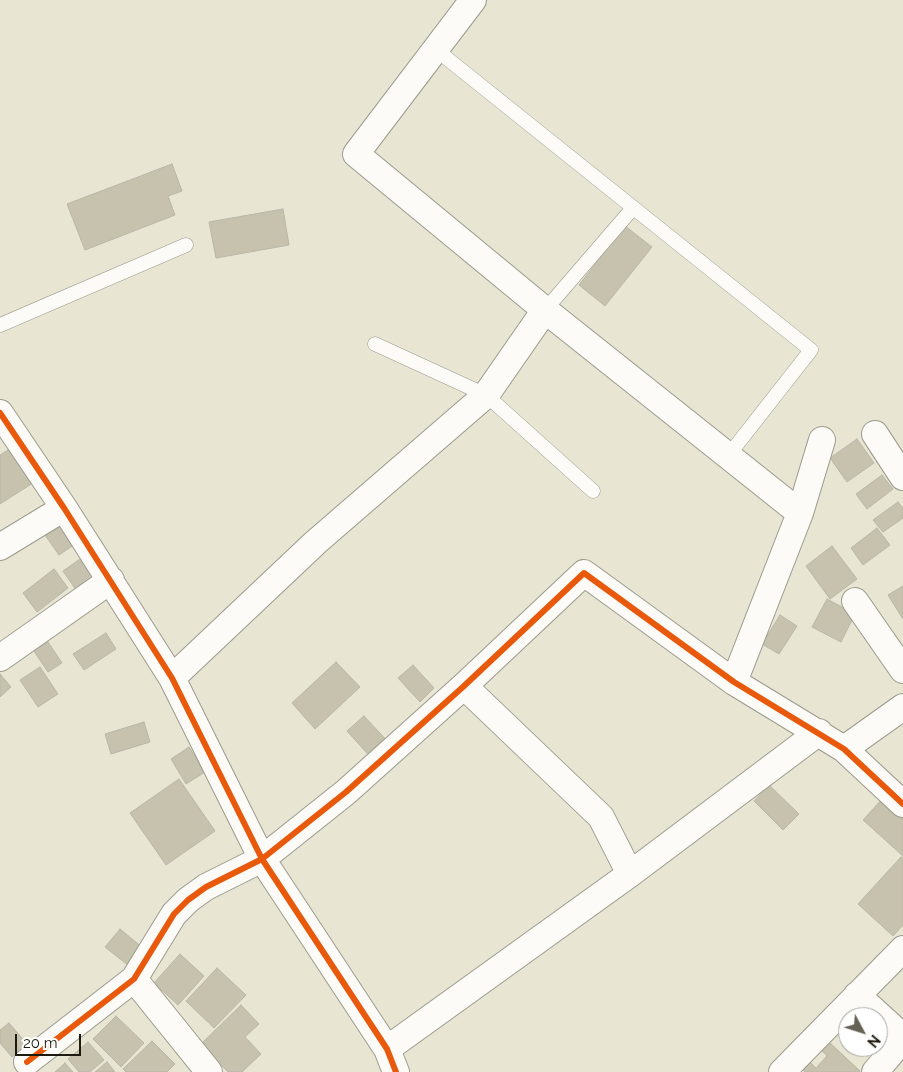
<!DOCTYPE html>
<html>
<head>
<meta charset="utf-8">
<style>
  body { margin:0 }
  #map { position:relative; width:903px; height:1072px; overflow:hidden; background:#e8e5d3; font-family:Raleway,sans-serif }
  canvas { display:block }
  .north { position:absolute; left:838px; top:1007px; width:50px; height:50px; box-sizing:border-box; background:#fff; border:1px solid #a5a49f; border-radius:50%; rotate:130deg; font-size:14px; font-weight:700; line-height:20px; text-align:center; color:#1d1b0f }
  .north::after { content:''; display:block; margin:auto; width:18px; height:22px; background:#646254; clip-path:polygon(50% 0,100% 100%,50% 72%,0 100%) }
  .scale { position:absolute; left:15px; top:1034px; width:66px; height:22px; box-sizing:border-box; border:2px solid #1d1b0f; border-top:0; padding-left:6px; font-size:15px; line-height:18px; white-space:nowrap; color:#1d1b0f; -webkit-text-stroke:4px #fff; paint-order:stroke }
</style>
</head>
<body>
<div id="map">
<canvas width="903" height="1072"></canvas>
<div class="north">N</div>
<div class="scale">20 m</div>
</div>
<script>
const context = document.querySelector('canvas').getContext('2d');
context.lineJoin = 'round';
function fill(path, color) { context.fillStyle = color; context.fill(path, 'evenodd'); }
const poly = rows => new Path2D(rows.map(r => 'M' + r).join(''));
function strokePath(path, color, width, dash) { context.strokeStyle = color; context.lineWidth = width; context.lineCap = dash ? 'butt' : 'round'; context.setLineDash(dash || []); context.stroke(path); }
const building = poly([
  [172,164,182,191,168,196,175,215,85,250,67,204,172,164],
  [283,209,289,245,216,258,209,222,283,209],
  [625,226,652,247,605,306,579,285,625,226],
  [857,439,874,463,847,482,830,458,857,439],
  [14,446,36,481,0,504,0,455,14,446],
  [882,475,893,489,867,509,856,494,882,475],
  [898,502,903,508,903,518,883,532,873,520,898,502],
  [65,522,78,542,59,555,45,535,65,522],
  [877,528,890,545,863,565,851,548,877,528],
  [832,546,857,579,830,599,806,566,832,546],
  [90,552,103,572,76,590,63,571,90,552],
  [54,569,68,588,37,612,23,593,54,569],
  [903,586,903,619,888,595,903,586],
  [827,599,855,614,841,642,812,627,827,599],
  [780,615,797,626,779,654,762,644,780,615],
  [106,633,116,649,84,670,73,654,106,633],
  [48,642,62,663,48,672,34,651,48,642],
  [336,662,360,687,315,729,292,703,336,662],
  [413,665,434,688,420,702,398,678,413,665],
  [40,667,58,694,38,707,20,680,40,667],
  [0,674,11,687,0,697,0,674],
  [364,716,391,745,374,761,347,731,364,716],
  [144,722,150,742,111,754,105,734,144,722],
  [189,747,205,772,186,784,171,759,189,747],
  [179,779,215,831,166,865,130,813,179,779],
  [769,785,799,814,783,830,754,801,769,785],
  [883,798,903,816,903,856,863,820,883,798],
  [901,857,903,858,903,925,893,936,858,904,901,857],
  [120,929,143,948,129,966,105,947,120,929],
  [180,954,204,976,178,1005,154,983,180,954],
  [217,968,246,995,214,1028,186,1001,217,968],
  [241,1005,259,1024,245,1037,261,1054,242,1072,228,1072,201,1044,241,1005],
  [116,1016,144,1043,121,1067,93,1039,116,1016],
  [9,1023,27,1044,12,1057,0,1043,0,1030,9,1023],
  [878,1024,895,1041,877,1059,865,1047,878,1047,878,1024],
  [152,1041,175,1064,167,1072,126,1072,123,1069,152,1041],
  [88,1042,104,1060,90,1072,79,1072,68,1059,88,1042],
  [829,1042,860,1071,859,1072,805,1072,803,1070,810,1062,816,1068,827,1056,821,1050,829,1042],
  [107,1062,115,1072,95,1072,107,1062],
  [65,1063,73,1072,55,1072,65,1063]
]);
fill(building, '#c6c2ad');
strokePath(building, '#b8b6a8', 1);
const service = poly([
  [434,48,811,350,728,456],
  [545,310,633,208],
  [0,325,186,245],
  [375,344,486,395,593,491]
]);
const minor = poly([
  [473,0,356,154,545,310,800,513],
  [0,413,64,508,172,678,262,859,387,1049,396,1072],
  [875,434,903,477],
  [0,547,64,508],
  [855,601,903,670],
  [0,658,111,580],
  [172,678,316,542,486,395,545,310],
  [734,682,800,513,822,440],
  [464,686,601,817,630,874],
  [844,749,903,707],
  [134,979,209,1072],
  [857,995,903,1037],
  [387,1049,630,874,819,732],
  [27,1062,134,979,174,914,188,900,206,887,262,859,346,792,464,686,584,573,734,682,844,749,903,804],
  [782,1072,903,949],
  [875,1072,903,1039]
]);
strokePath(service, '#9c9a8c', 15);
strokePath(minor, '#9c9a8c', 28);
strokePath(service, '#fcfbf8', 14);
strokePath(minor, '#fcfbf8', 26);
strokePath(poly([
  [0,413,64,508,172,678,262,859,387,1049,396,1072],
  [27,1062,134,979,174,914,188,900,206,887,262,859,346,792,464,686,584,573,734,682,844,749,903,804]
]), '#e8590c', 6);
</script>
</body>
</html>
